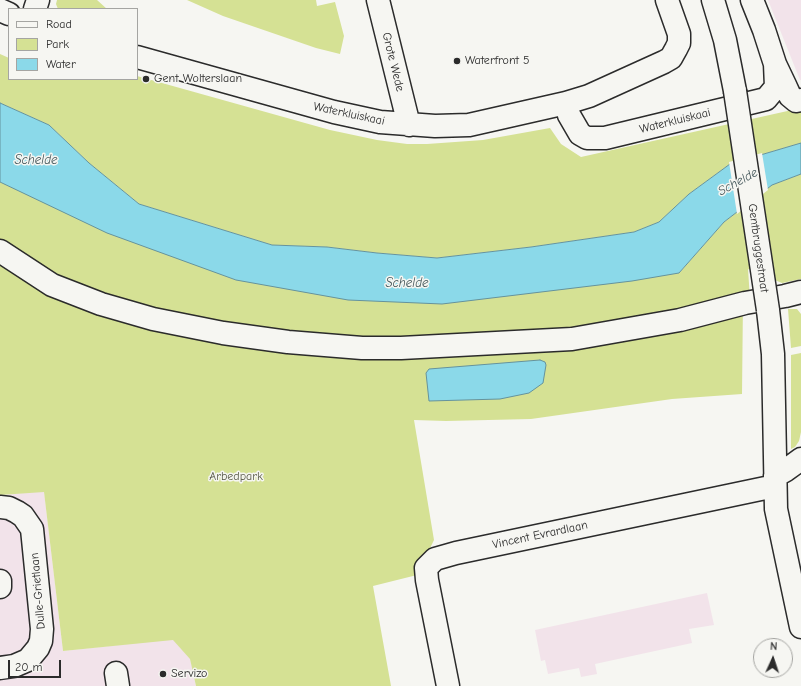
<!DOCTYPE html>
<html>
<head>
<meta charset="utf-8">
<style>
  body { margin:0 }
  #map { position:relative; width:801px; height:686px; overflow:hidden; background:#f6f6f2; font-family:"Comic Neue",sans-serif }
  canvas { display:block }
  .legend { position:absolute; left:8px; top:8px; width:130px; height:72px; box-sizing:border-box; background:#f6f6f2; border:1px solid #a5a5a2; margin:0; padding:5px 7px; list-style:none; font-size:12px; color:#2b2b2b }
  .legend li { display:flex; align-items:center; gap:8px; height:20px }
  .legend b { width:20px; border:1px solid #a5a5a2 }
  .north { position:absolute; left:753px; top:638px; width:40px; height:40px; box-sizing:border-box; background:#f6f6f2; border:1px solid #a5a5a2; border-radius:50%; rotate:3deg; font-size:11px; font-weight:700; line-height:16px; text-align:center; color:#2b2b2b }
  .north::after { content:''; display:block; margin:auto; width:14px; height:18px; background:#2b2b2b; clip-path:polygon(50% 0,100% 100%,50% 72%,0 100%) }
  .scale { position:absolute; left:8px; top:660px; width:53px; height:18px; box-sizing:border-box; border:2px solid #2b2b2b; border-top:0; padding-left:5px; font-size:12px; line-height:14px; white-space:nowrap; color:#2b2b2b; -webkit-text-stroke:3px #f6f6f2; paint-order:stroke }
</style>
</head>
<body>
<div id="map">
<canvas width="801" height="686"></canvas>
<ul class="legend">
<li><b style="height:5px;background:#f6f6f2"></b>Road</li>
<li><b style="height:11px;background:#d5e194"></b>Park</li>
<li><b style="height:11px;background:#8bd9e9"></b>Water</li>
</ul>
<div class="north">N</div>
<div class="scale">20 m</div>
</div>
<script>
const context = document.querySelector('canvas').getContext('2d');
context.lineJoin = 'round';
function fill(path, color) { context.fillStyle = color; context.fill(path, 'evenodd'); }
const poly = rows => new Path2D(rows.map(r => 'M' + r).join(''));
function strokePath(path, color, width, dash) { context.strokeStyle = color; context.lineWidth = width; context.lineCap = dash ? 'butt' : 'round'; context.setLineDash(dash || []); context.stroke(path); }
function label(font, color, halo, rows, align = 'center') {
  context.font = font + ' "Comic Neue",sans-serif'; context.lineWidth = 3; context.setLineDash([]); context.textBaseline = 'middle'; context.strokeStyle = halo; context.fillStyle = color; for (const [text, x, y, turn = 0] of rows) {
    context.save(); context.translate(x, y); context.rotate((+turn || 0) * Math.PI / 180); context.textAlign = isNaN(turn) ? turn : align; if (halo) context.strokeText(text, 0, 0); context.fillText(text, 0, 0); context.restore();
  }
}
fill(poly([
  [768,0,801,0,801,80,800,80],
  [44,491,63,651,173,639,190,658,196,686,0,686,0,495],
  [707,593,714,625,689,629,692,643,595,664,597,674,581,677,579,668,548,674,545,660,541,661,535,630]
]), '#f2e3ea');
fill(poly([
  [57,0,97,0,107,9,58,9,56,4],
  [187,0,316,0,317,6,335,2,344,36,340,54,316,48,223,16],
  [0,54,9,58,9,79,137,79,137,76,330,130,377,140,407,144,427,144,483,140,550,128,561,144,581,157,801,108,801,143,730,164,689,194,659,222,634,232,531,247,437,258,377,253,327,247,272,245,139,204,89,163,49,125,0,103],
  [801,174,801,279,782,283,748,269,750,299,743,300,742,394,672,399,531,419,446,421,414,420,434,540,417,575,373,586,391,686,196,686,190,659,173,640,63,651,44,492,0,495,0,182,236,280,679,273,724,222,772,185],
  [788,309,797,309,801,314,801,346,791,348],
  [801,353,801,432,799,441,795,447,791,449,791,355]
]), '#d5e194');
const water = poly([
  [0,103,49,125,89,163,139,204,272,245,327,247,377,253,437,258,531,247,634,232,659,222,689,194,730,164,801,143,801,174,772,185,724,222,679,273,632,281,442,304,348,300,236,280,107,233,0,182,0,103],
  [540,360,545,362,546,365,543,383,529,393,500,399,429,401,426,373,429,369,540,360]
]);
fill(water, '#8bd9e9');
strokePath(water, '#65939d', 1);
fill(poly([
  [762,153,768,190,737,214,729,162]
]), '#f6f6f2');
const minor = poly([
  [378,0,409,125],
  [713,0,725,40,735,91],
  [752,0,764,30,775,64,785,85,790,96,796,101,801,100],
  [35,9,38,0],
  [0,10,9,14],
  [137,57,334,112,380,122,435,126,469,125,566,103,589,96,664,62,671,58,676,49,679,43,679,34,667,0],
  [566,103,569,115,580,134,587,138,605,138,766,99,776,87,775,64],
  [0,251,52,285,101,304,153,319,223,333,288,342,362,348,401,348,572,339,680,320,745,303,785,296,801,292],
  [768,310,773,354,776,509,801,627],
  [775,476,786,470,801,459],
  [0,507,9,508,17,512,23,516,32,529,42,629,41,641,38,648,28,660,14,666,0,668],
  [0,581,0,587],
  [116,673,118,686],
  [448,686,427,580,426,568,435,559,456,553,775,486]
]);
strokePath(minor, '#2b2b2b', 25);
strokePath(minor, '#f6f6f2', 22);
const minorBridge = poly([
  [735,91,768,310]
]);
strokePath(minorBridge, '#2b2b2b', 25, []);
strokePath(minorBridge, '#f6f6f2', 22);
for (const [x, y, r, color] of [
  [457,61,4,"#2b2b2b"],
  [146,79,4,"#2b2b2b"],
  [163,674,4,"#2b2b2b"]
]) { const dot = new Path2D(); dot.arc(x, y, r, 0, 2 * Math.PI); context.fillStyle = color; context.fill(dot); strokePath(dot, '#f6f6f2', 1.5); }
label('12px', '#2b2b2b', '#f6f6f2', [
  ["Waterfront 5",465,61],
  ["Gent Wolterslaan",154,79],
  ["Servizo",171,674]
], 'left');
label('12px', '#2b2b2b', '#f6f6f2', [
  ["Grote Wede",393,62,76],
  ["Waterkluiskaai",349,114,12],
  ["Waterkluiskaai",675,121,-14],
  ["Gentbruggestraat",758,248,82],
  ["Vincent Evrardlaan",540,535,-12],
  ["Dulle-Grietlaan",38,591,-95]
]);
label('12px', '#565845', '#f6f6f2', [
  ["Arbedpark",236,477]
]);
label('italic 13px', '#43565a', '#f6f6f2', [
  ["Schelde",36,160],
  ["Schelde",738,182,-29],
  ["Schelde",407,283]
]);
</script>
</body>
</html>
